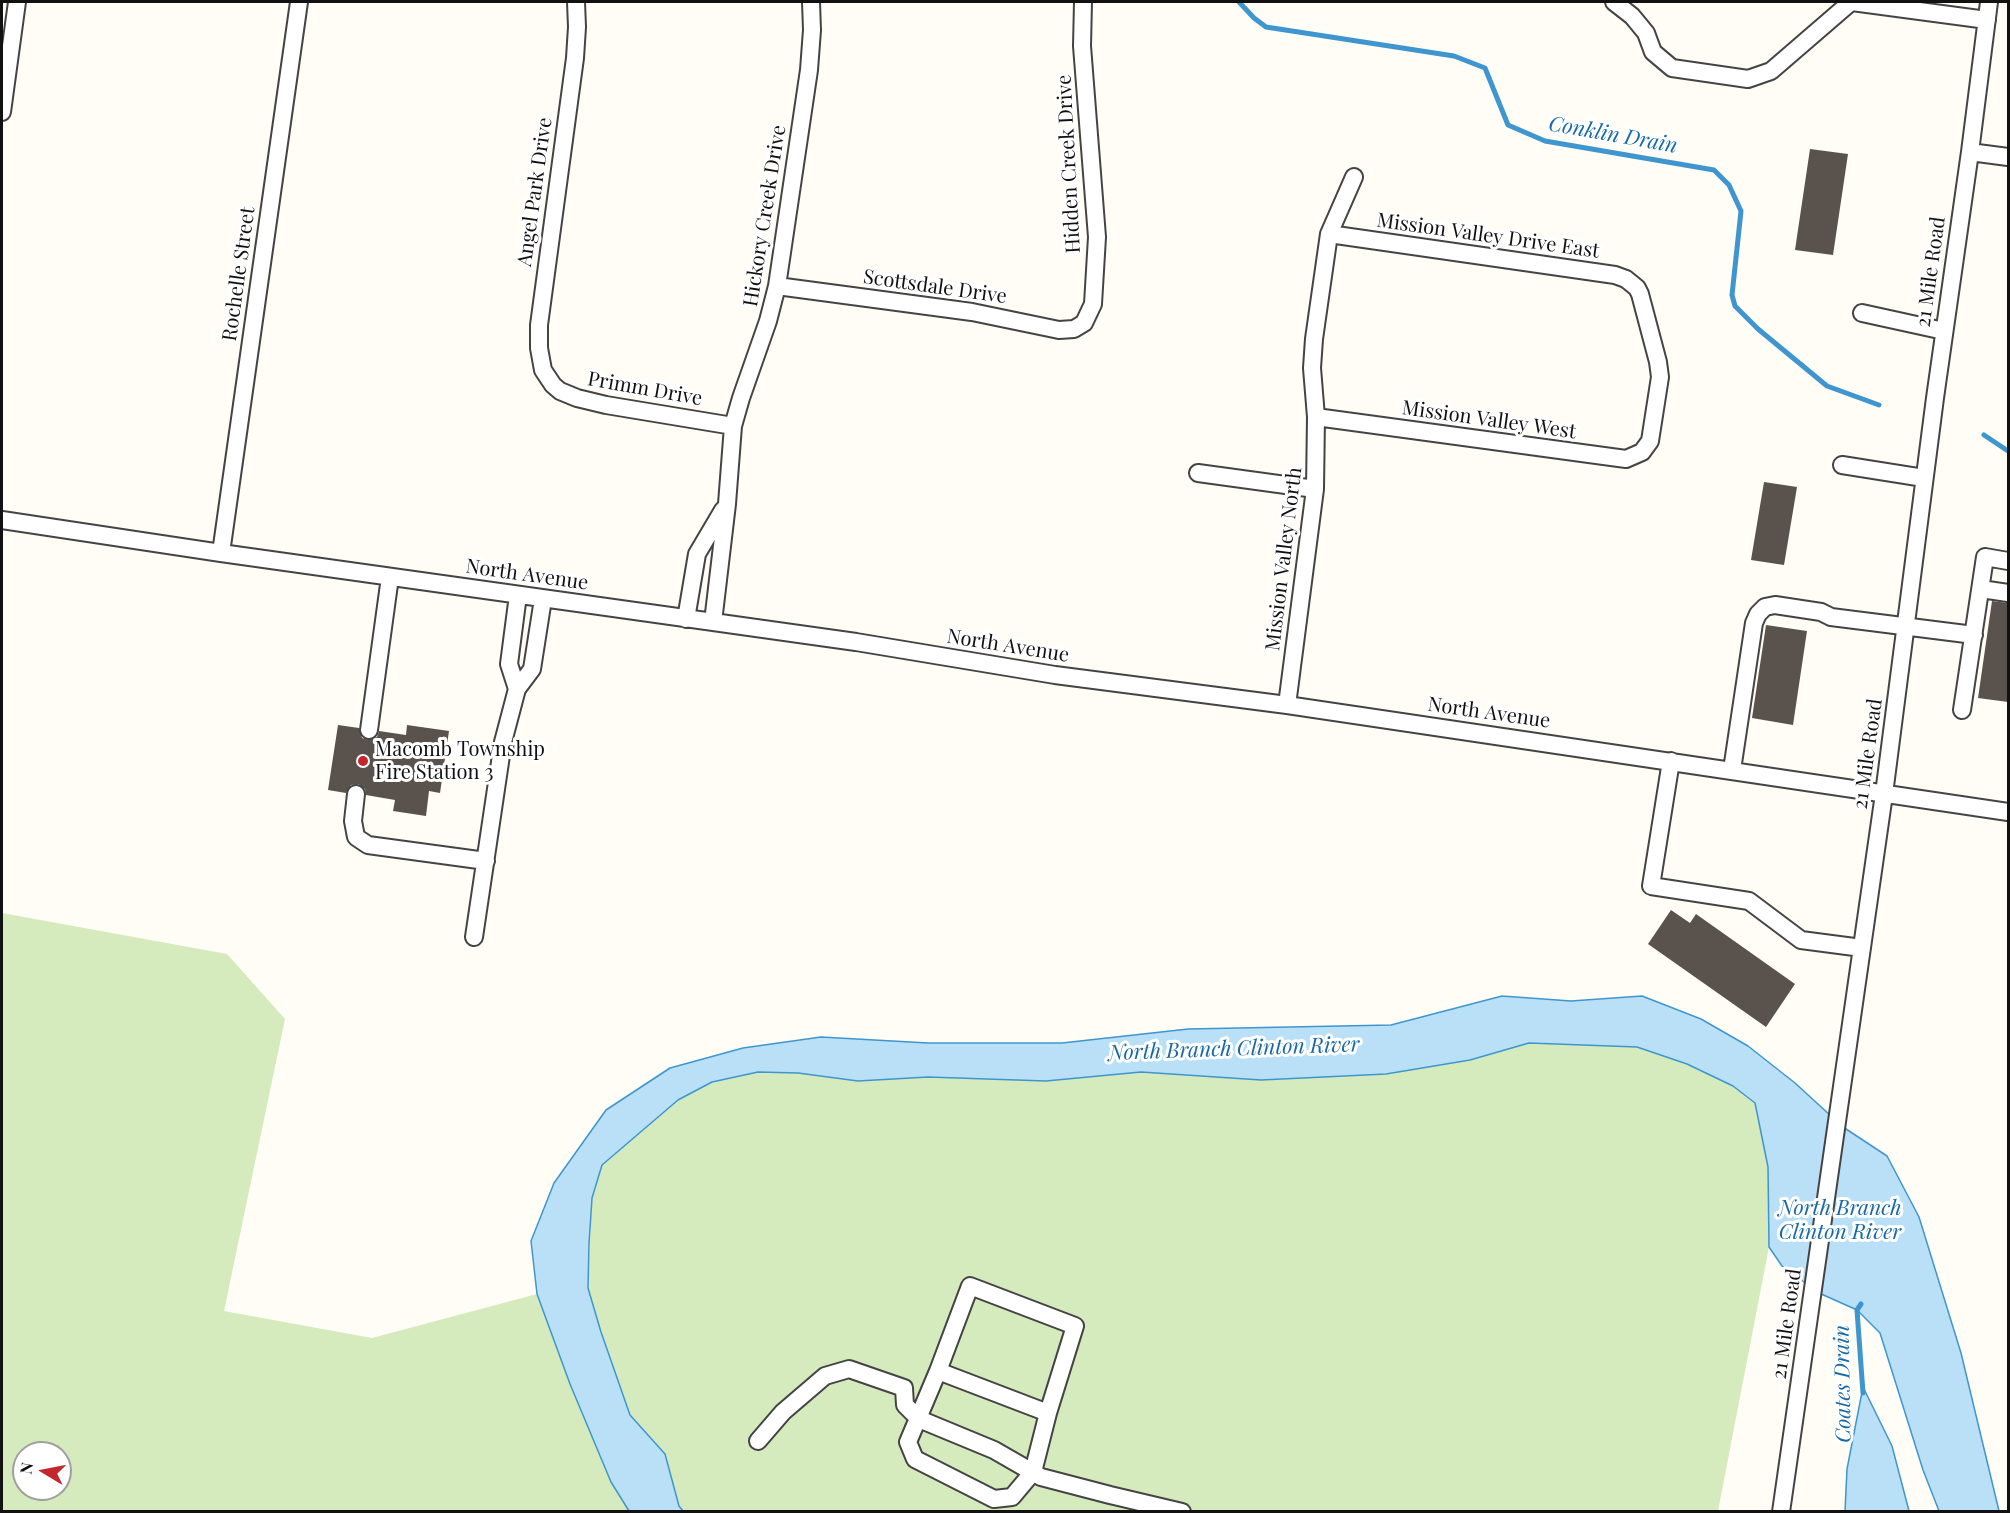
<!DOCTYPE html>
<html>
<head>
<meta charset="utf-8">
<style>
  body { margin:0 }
  #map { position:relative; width:2010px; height:1513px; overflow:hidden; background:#fffdf5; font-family:"Playfair Display",serif }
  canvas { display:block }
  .frame { position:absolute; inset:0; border:3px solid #111; pointer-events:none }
  .north { position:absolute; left:12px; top:1441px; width:60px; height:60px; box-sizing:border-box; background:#fff; border:2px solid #a0a0a0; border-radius:50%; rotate:280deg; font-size:16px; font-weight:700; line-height:24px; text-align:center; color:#111 }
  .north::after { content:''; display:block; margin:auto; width:21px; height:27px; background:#c4262e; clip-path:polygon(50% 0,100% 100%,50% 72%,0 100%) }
</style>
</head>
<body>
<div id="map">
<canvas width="2010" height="1513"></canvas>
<div class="frame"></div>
<div class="north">N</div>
</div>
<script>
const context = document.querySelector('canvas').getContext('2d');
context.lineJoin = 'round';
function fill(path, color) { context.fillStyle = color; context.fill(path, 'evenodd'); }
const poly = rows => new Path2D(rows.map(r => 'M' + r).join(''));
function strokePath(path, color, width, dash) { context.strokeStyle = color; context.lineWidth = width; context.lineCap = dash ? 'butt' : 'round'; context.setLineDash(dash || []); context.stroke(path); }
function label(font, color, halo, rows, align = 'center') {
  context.font = font + ' "Playfair Display",serif'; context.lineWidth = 6; context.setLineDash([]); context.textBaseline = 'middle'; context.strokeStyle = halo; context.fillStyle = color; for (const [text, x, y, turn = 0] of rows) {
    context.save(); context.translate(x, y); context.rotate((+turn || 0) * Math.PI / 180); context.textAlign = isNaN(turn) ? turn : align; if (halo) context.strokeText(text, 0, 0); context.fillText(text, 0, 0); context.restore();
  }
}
fill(poly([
  [2,913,227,954,285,1019,224,1311,372,1338,537,1294,588,1288,592,1198,602,1165,678,1100,712,1082,758,1072,798,1073,858,1081,928,1077,1046,1081,1141,1072,1261,1080,1386,1074,1470,1060,1529,1043,1637,1047,1687,1064,1733,1086,1755,1104,1768,1167,1769,1247,1718,1511,2,1511],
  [24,1453,60,1453,60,1489,24,1489]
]), '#d5ebbd');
const water = poly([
  [1502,996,1571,1001,1642,996,1701,1019,1748,1046,1795,1083,1843,1127,1887,1156,1919,1217,1961,1353,1999,1511,1939,1511,1923,1470,1880,1333,1857,1310,1819,1293,1782,1266,1769,1247,1768,1167,1755,1103,1733,1086,1687,1064,1637,1047,1529,1043,1470,1060,1386,1074,1261,1080,1141,1072,1046,1081,928,1077,858,1081,798,1073,758,1072,712,1082,678,1100,602,1165,592,1198,589,1244,588,1288,601,1332,630,1415,665,1454,679,1506,683,1511,629,1511,611,1482,570,1384,537,1294,531,1241,554,1183,606,1110,670,1068,743,1048,821,1037,928,1043,1062,1043,1188,1029,1391,1025,1502,996],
  [1863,1387,1892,1446,1909,1511,1845,1511,1847,1469,1863,1387]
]);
fill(water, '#b9e0f7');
strokePath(water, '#3f96cf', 1.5);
strokePath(poly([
  [1239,2,1254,18,1266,27,1454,56,1485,68,1508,125,1545,141,1714,170,1729,185,1741,211,1732,295,1735,306,1758,329,1827,386,1879,405],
  [1984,435,2008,451],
  [1861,1304,1857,1310,1863,1393]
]), '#3f96cf', 5);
fill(poly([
  [1810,149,1848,154,1833,255,1795,250],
  [1764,482,1797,487,1784,565,1751,560],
  [1992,601,2008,603,2008,702,1978,698],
  [1766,625,1807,631,1793,725,1752,718],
  [338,725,359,728,362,738,368,740,377,737,379,731,406,735,407,725,449,731,440,793,429,791,426,816,393,811,395,800,366,795,365,789,358,784,351,785,346,793,328,790],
  [1671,910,1690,923,1696,914,1795,984,1766,1027,1648,944]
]), '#5a524d');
const minor = poly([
  [576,2,577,27,575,58,539,325,539,348,543,370,553,385,560,391,577,398,606,405,733,426],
  [1614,2,1632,16,1646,33,1653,52,1672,68,1748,79,1771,71,1851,2],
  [1852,2,1987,20],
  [2,112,17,2],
  [1970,152,2008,157],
  [777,286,972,312,1059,330,1074,329,1084,323,1093,304,1097,237,1082,46,1083,2],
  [1862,313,1944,331],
  [1316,417,1626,459,1642,452,1650,441,1660,377,1658,362,1640,294,1637,288,1626,279,1615,275,1329,234],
  [1842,465,1924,478],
  [1198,473,1315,489],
  [2,520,221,553,856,642,1055,675,1287,705,2008,812],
  [221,553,299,2],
  [1981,589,2008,593],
  [686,619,697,554,723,510],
  [713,622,727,504,733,426,741,398,768,321,777,286,809,70,812,30,811,2],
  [517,689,509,664,518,595],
  [1287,705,1315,489,1316,417,1312,368,1314,339,1329,234,1354,177],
  [1962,710,1985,557,2008,561],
  [369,730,390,577],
  [1671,761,1651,886,1749,901,1801,940,1862,948],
  [1732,770,1754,623,1758,614,1765,607,1775,605,1821,612,1831,617,1974,635],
  [356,794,353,821,356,837,368,845,486,861],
  [474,937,503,742,517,689,532,669,543,599],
  [938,1371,1048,1413,1033,1472,1012,1497,994,1499,915,1459,908,1442,938,1371],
  [938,1371,970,1286,1075,1326,1048,1413],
  [758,1441,783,1412,825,1376,849,1369,904,1388,905,1405,919,1419,994,1450,1041,1477,1110,1495,1182,1512],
  [1781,1512,1884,794,1935,398,1970,152,1989,2]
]);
strokePath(minor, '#444', 20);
strokePath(minor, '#fff', 16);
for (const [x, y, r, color] of [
  [363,761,6,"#c4262e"]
]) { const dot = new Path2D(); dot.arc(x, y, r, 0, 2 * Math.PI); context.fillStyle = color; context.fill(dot); strokePath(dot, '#fff', 2); }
label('20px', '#111', '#fff', [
  ["Hidden Creek Drive",1069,164,-93],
  ["Angel Park Drive",535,192,-82],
  ["Hickory Creek Drive",765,216,-81],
  ["Mission Valley Drive East",1488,236,8],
  ["21 Mile Road",1931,272,-82],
  ["Rochelle Street",239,274,-82],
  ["Scottsdale Drive",935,287,8],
  ["Primm Drive",645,389,10],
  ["Mission Valley West",1489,420,8],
  ["Mission Valley North",1284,559,-83],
  ["North Avenue",527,575,8],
  ["North Avenue",1008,646,9],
  ["North Avenue",1489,713,8],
  ["21 Mile Road",1868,754,-82],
  ["21 Mile Road",1787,1324,-82]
]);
label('20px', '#111', '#fff', [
  ["Macomb Township",375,750],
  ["Fire Station 3",375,773]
], 'left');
label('italic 21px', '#1768a6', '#fff', [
  ["Conklin Drain",1613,135,10],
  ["North Branch Clinton River",1234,1049,-2],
  ["North Branch",1840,1208],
  ["Clinton River",1840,1232],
  ["Coates Drain",1843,1384,-91]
]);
</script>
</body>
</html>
